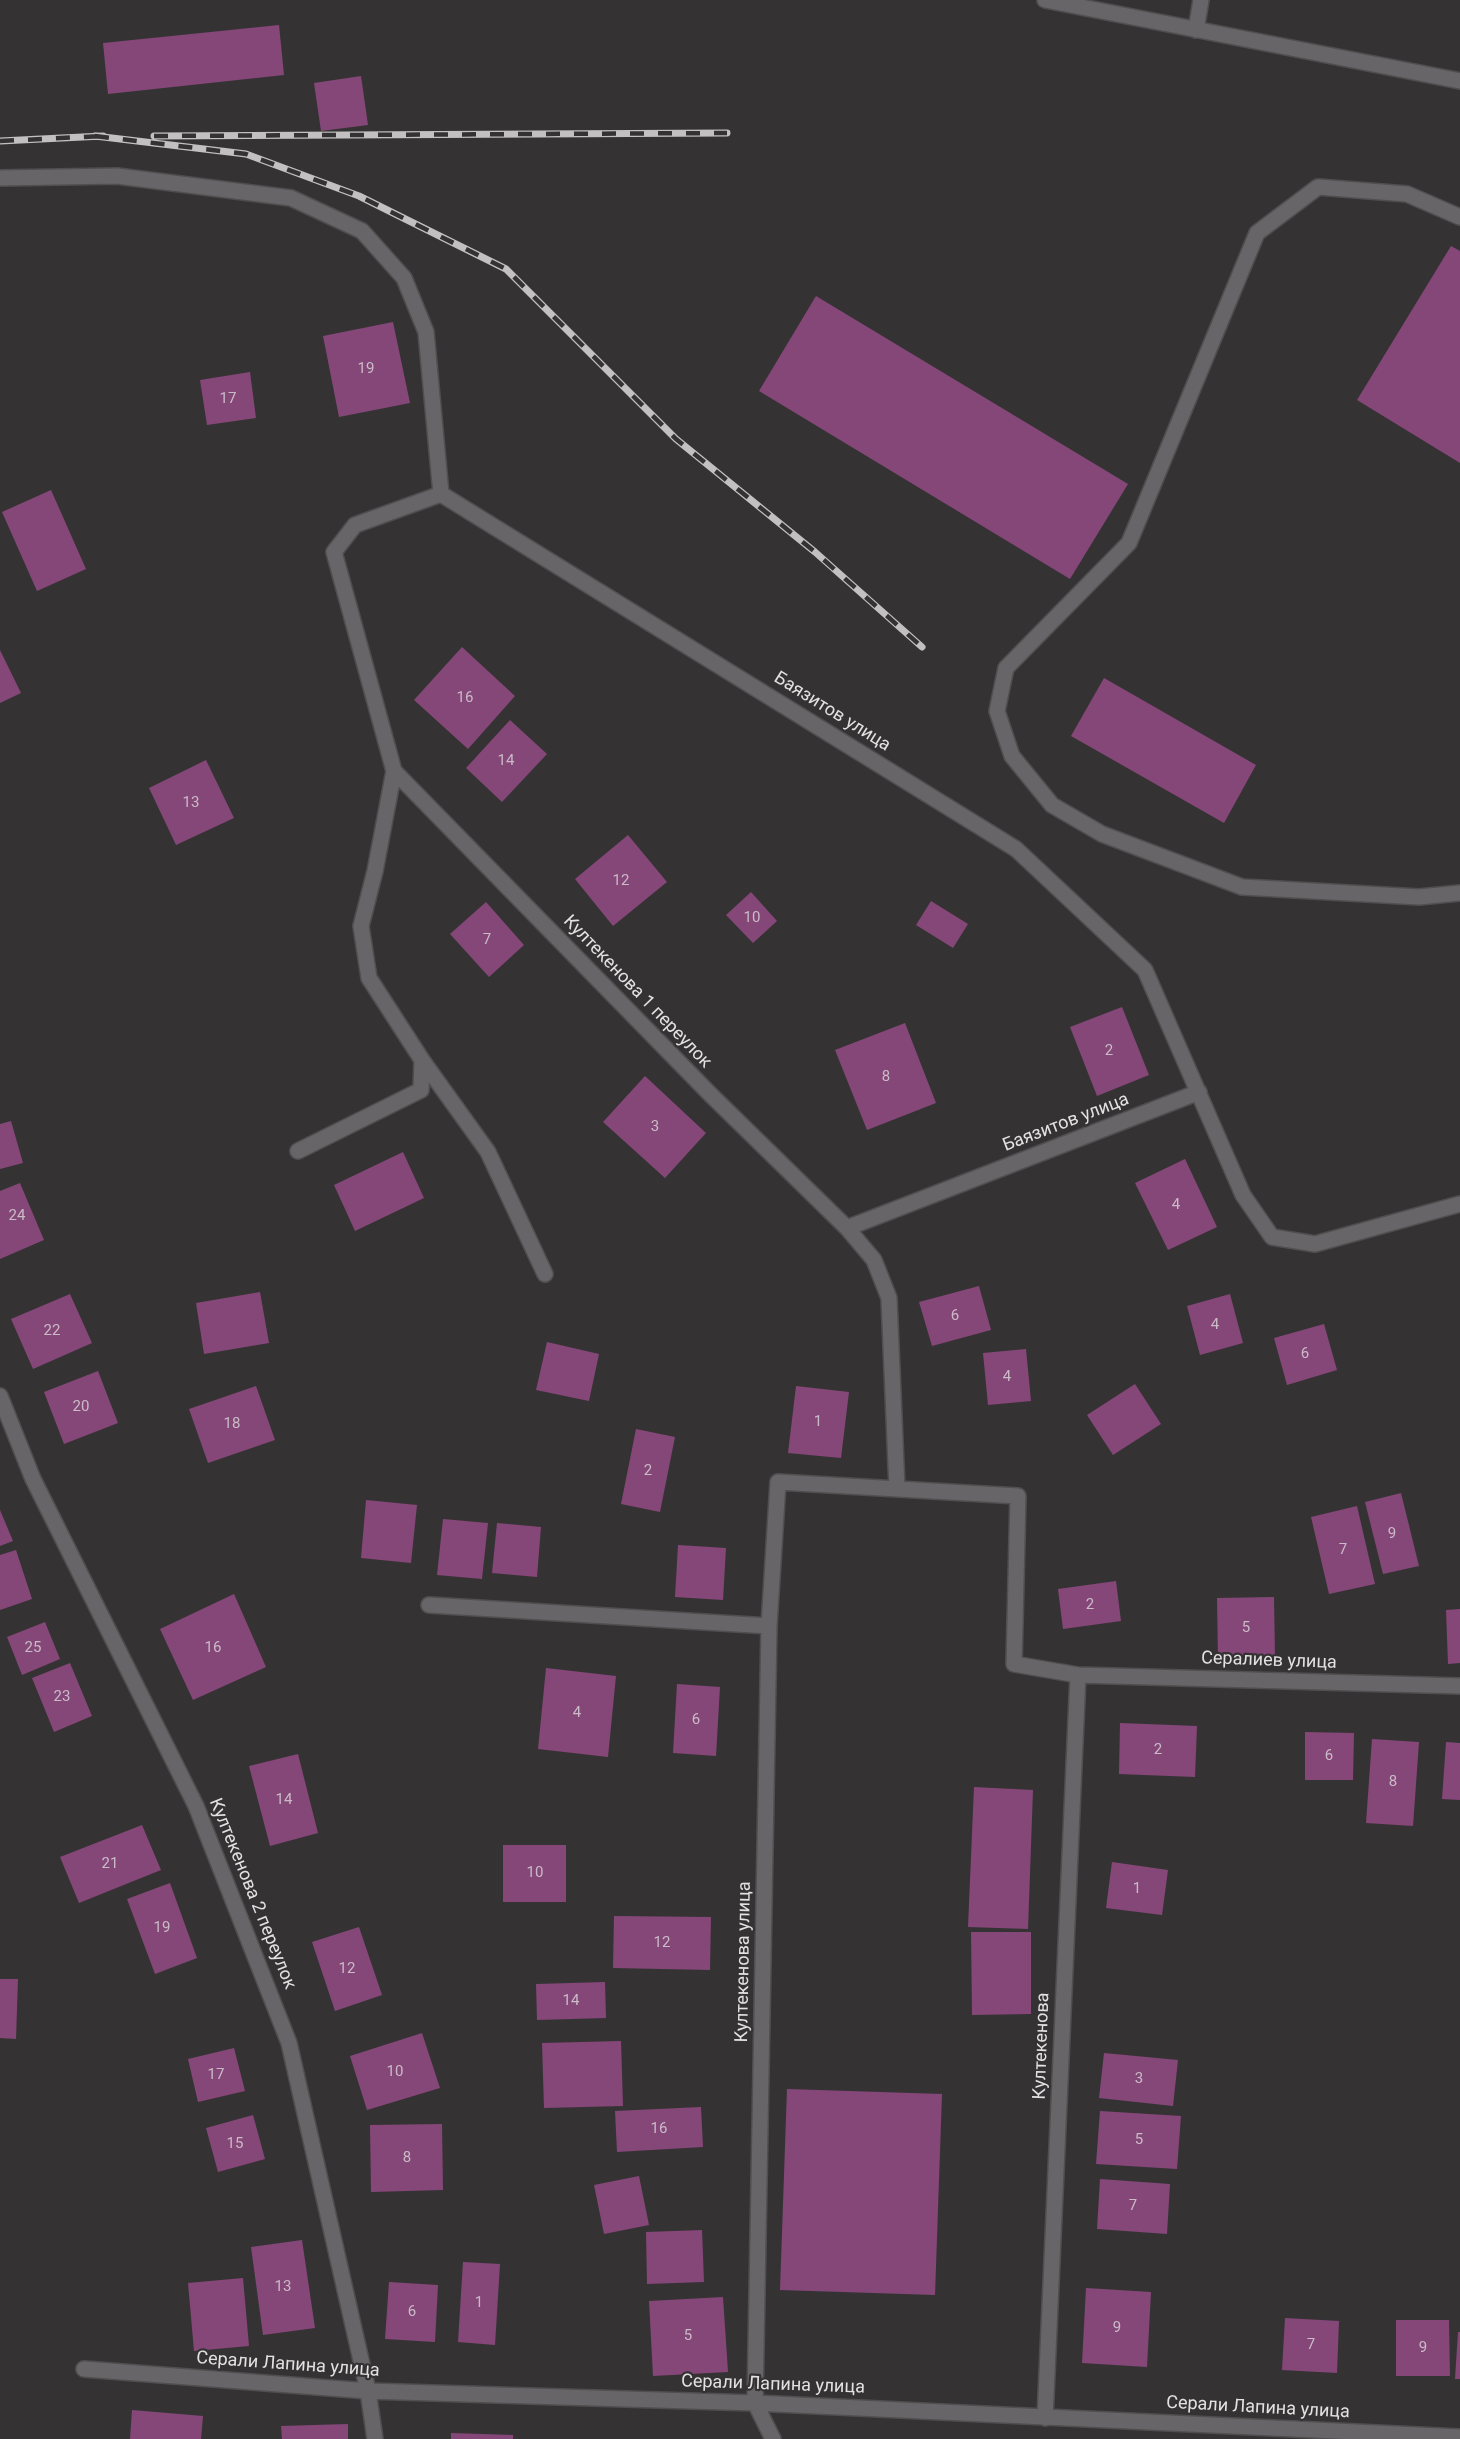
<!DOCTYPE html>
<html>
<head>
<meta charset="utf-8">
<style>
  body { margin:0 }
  canvas { display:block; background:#353234 }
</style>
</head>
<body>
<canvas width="1460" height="2439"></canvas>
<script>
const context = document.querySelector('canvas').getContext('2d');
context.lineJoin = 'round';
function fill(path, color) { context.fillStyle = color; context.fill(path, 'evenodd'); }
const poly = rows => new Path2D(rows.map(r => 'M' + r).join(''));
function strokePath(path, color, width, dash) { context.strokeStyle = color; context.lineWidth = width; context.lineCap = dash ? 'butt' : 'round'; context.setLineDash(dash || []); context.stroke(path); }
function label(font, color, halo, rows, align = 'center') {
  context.font = font + ' Roboto,sans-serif'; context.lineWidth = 4.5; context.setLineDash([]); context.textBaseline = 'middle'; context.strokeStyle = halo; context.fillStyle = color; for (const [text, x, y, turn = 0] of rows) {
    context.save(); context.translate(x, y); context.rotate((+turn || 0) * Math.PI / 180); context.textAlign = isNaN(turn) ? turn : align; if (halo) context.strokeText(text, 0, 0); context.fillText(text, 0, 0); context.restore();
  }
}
fill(poly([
  [279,25,284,75,108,94,103,43],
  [361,76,368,125,321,131,314,83],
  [1451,246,1460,251,1460,463,1357,400],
  [816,296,1128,484,1070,579,759,391],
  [393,322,410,403,339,417,323,336],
  [250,372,256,418,207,425,200,380],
  [51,490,86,569,37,591,2,512],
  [462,647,515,696,468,749,414,700],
  [0,650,21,693,0,703],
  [1104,678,1256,765,1224,823,1071,736],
  [510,720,547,754,502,802,466,768],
  [206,760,234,818,176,845,149,788],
  [628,835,667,882,613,926,575,879],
  [751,892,777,921,753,943,726,915],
  [931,901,968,924,953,948,916,925],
  [486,902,524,945,489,977,450,934],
  [1122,1007,1149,1075,1097,1096,1070,1027],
  [905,1023,936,1103,867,1130,835,1050],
  [645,1076,706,1133,665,1178,603,1122],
  [11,1121,23,1163,0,1169,0,1124],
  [403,1152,424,1198,355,1231,334,1185],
  [1185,1159,1217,1227,1168,1250,1135,1183],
  [20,1183,44,1240,0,1259,0,1191],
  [979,1286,991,1330,932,1346,919,1302],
  [260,1292,269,1343,204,1354,196,1303],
  [70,1294,92,1343,33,1369,11,1319],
  [1230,1294,1243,1343,1200,1355,1187,1306],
  [1324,1324,1337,1370,1287,1385,1274,1338],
  [547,1342,599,1354,589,1401,536,1390],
  [1026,1349,1031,1401,988,1405,983,1353],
  [98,1371,118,1423,64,1444,44,1392],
  [1135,1384,1161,1424,1113,1455,1087,1415],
  [256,1386,275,1440,208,1463,189,1409],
  [796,1386,849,1392,841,1458,788,1453],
  [636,1429,675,1437,660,1512,621,1504],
  [1401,1493,1419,1566,1383,1574,1365,1502],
  [366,1500,417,1505,411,1563,361,1558],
  [1357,1506,1375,1584,1329,1594,1311,1517],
  [0,1510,13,1541,0,1546],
  [443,1519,488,1523,482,1579,437,1575],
  [497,1523,541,1527,537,1577,492,1573],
  [678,1545,726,1548,723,1600,675,1597],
  [16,1550,32,1599,0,1610,0,1555],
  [1116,1581,1121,1621,1063,1629,1058,1589],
  [234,1594,266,1667,193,1700,160,1629],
  [1274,1597,1275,1658,1218,1659,1217,1598],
  [1460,1609,1460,1663,1448,1664,1446,1610],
  [45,1622,60,1659,22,1675,7,1637],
  [70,1663,92,1716,54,1732,32,1678],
  [546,1668,616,1676,608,1757,538,1749],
  [677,1684,720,1687,716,1756,673,1753],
  [1120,1723,1197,1726,1195,1777,1119,1774],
  [1305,1732,1354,1733,1353,1780,1305,1780],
  [1372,1739,1419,1742,1413,1826,1366,1823],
  [1446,1742,1460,1743,1460,1800,1442,1799],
  [298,1754,318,1833,270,1846,249,1766],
  [974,1787,1033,1790,1028,1929,968,1927],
  [142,1825,161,1870,79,1903,60,1857],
  [503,1845,566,1845,566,1902,503,1902],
  [1112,1862,1168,1870,1162,1915,1106,1908],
  [170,1883,197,1958,155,1974,127,1899],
  [614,1916,711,1917,710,1970,613,1968],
  [359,1927,382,1995,335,2011,312,1942],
  [971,1932,1031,1932,1031,2014,972,2015],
  [0,1979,18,1979,16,2039,0,2038],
  [605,1982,606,2018,537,2020,536,1984],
  [422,2033,440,2088,367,2110,350,2056],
  [621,2041,623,2106,544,2108,542,2043],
  [234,2048,245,2091,198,2102,188,2059],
  [1104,2053,1178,2060,1173,2106,1099,2098],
  [787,2089,942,2094,935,2295,780,2290],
  [701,2107,703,2147,617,2152,615,2111],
  [1100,2111,1181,2116,1177,2169,1096,2164],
  [253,2115,265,2159,218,2172,206,2128],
  [442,2124,443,2190,371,2192,370,2125],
  [639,2176,649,2225,604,2234,594,2185],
  [1100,2179,1170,2184,1167,2234,1097,2229],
  [702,2230,704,2282,647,2284,646,2232],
  [302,2240,315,2328,263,2335,251,2247],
  [463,2262,500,2264,495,2345,458,2342],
  [243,2278,249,2346,194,2351,188,2283],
  [389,2282,438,2285,435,2342,385,2339],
  [1086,2288,1151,2292,1147,2367,1082,2363],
  [723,2297,728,2372,653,2376,649,2301],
  [1285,2318,1339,2321,1337,2373,1282,2370],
  [1396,2320,1449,2320,1450,2376,1396,2376],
  [1458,2332,1460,2332,1460,2379,1455,2379],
  [132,2410,203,2416,201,2439,130,2439],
  [348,2424,348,2439,282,2439,281,2426],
  [451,2433,513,2435,513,2439,451,2439]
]), '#844778');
const lane = poly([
  [1045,0,1460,81],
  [1196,30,1201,0],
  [1460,217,1407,194,1318,187,1257,233,1129,543,1006,668,997,711,1012,756,1052,805,1102,834,1242,887,1419,897,1460,893]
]);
const street = poly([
  [0,178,117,176,291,198,362,231,404,278,426,332,441,494],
  [422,1060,488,1152,545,1274],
  [298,1151,421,1090,422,1060,369,978,361,926,375,871,394,771],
  [847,1228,1199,1092],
  [0,1396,33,1479,196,1806,289,2043,368,2391,375,2439],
  [897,1489,889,1298,874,1260,847,1228,710,1094,394,771,334,552,355,525,441,494,1016,849,1145,970,1243,1195,1272,1237,1315,1244,1460,1204],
  [429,1605,769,1626],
  [84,2369,368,2391,755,2403,1460,2437],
  [1045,2418,1078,1675],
  [773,2439,755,2403,769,1626,778,1482,1018,1496,1014,1664,1078,1675,1460,1686]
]);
strokePath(lane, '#504e4f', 18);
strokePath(street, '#504e4f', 18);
strokePath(lane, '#686568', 15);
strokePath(street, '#686568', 15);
const rail = poly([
  [95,136,246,154,359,196,506,269,676,439,815,552,922,647],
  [154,136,727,133],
  [0,141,103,136]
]);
strokePath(rail, '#c2c0c1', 7);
strokePath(rail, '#353234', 4.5, [14]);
label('15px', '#cbbac8', null, [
  ["19",366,369],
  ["17",228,399],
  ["16",465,698],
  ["14",506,761],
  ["13",191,803],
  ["12",621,881],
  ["10",752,918],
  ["7",487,940],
  ["2",1109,1051],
  ["8",886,1077],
  ["3",655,1127],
  ["4",1176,1205],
  ["24",17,1216],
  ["6",955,1316],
  ["4",1215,1325],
  ["22",52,1331],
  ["6",1305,1354],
  ["4",1007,1377],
  ["20",81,1407],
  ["1",818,1422],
  ["18",232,1424],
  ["2",648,1471],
  ["9",1392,1534],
  ["7",1343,1550],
  ["2",1090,1605],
  ["5",1246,1628],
  ["25",33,1648],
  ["16",213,1648],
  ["23",62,1697],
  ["4",577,1713],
  ["6",696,1720],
  ["2",1158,1750],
  ["6",1329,1756],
  ["8",1393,1782],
  ["14",284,1800],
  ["21",110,1864],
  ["10",535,1873],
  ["1",1137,1889],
  ["19",162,1928],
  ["12",662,1943],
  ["12",347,1969],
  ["14",571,2001],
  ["10",395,2072],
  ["17",216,2075],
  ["3",1139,2079],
  ["16",659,2129],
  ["5",1139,2140],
  ["15",235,2144],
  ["8",407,2158],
  ["7",1133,2206],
  ["13",283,2287],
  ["1",479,2303],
  ["6",412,2312],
  ["9",1117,2328],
  ["5",688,2336],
  ["7",1311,2345],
  ["9",1423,2348]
]);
label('18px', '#e3e1e2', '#353234', [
  ["Баязитов улица",832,712,32],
  ["Култекенова 1 переулок",637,992,46],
  ["Баязитов улица",1066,1123,-21],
  ["Сералиев улица",1269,1661,2],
  ["Култекенова 2 переулок",252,1894,68],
  ["Култекенова улица",744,1962,-89],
  ["Култекенова",1042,2046,-88],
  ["Серали Лапина улица",288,2365,4],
  ["Серали Лапина улица",773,2385,2],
  ["Серали Лапина улица",1258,2408,3]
]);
</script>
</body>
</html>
